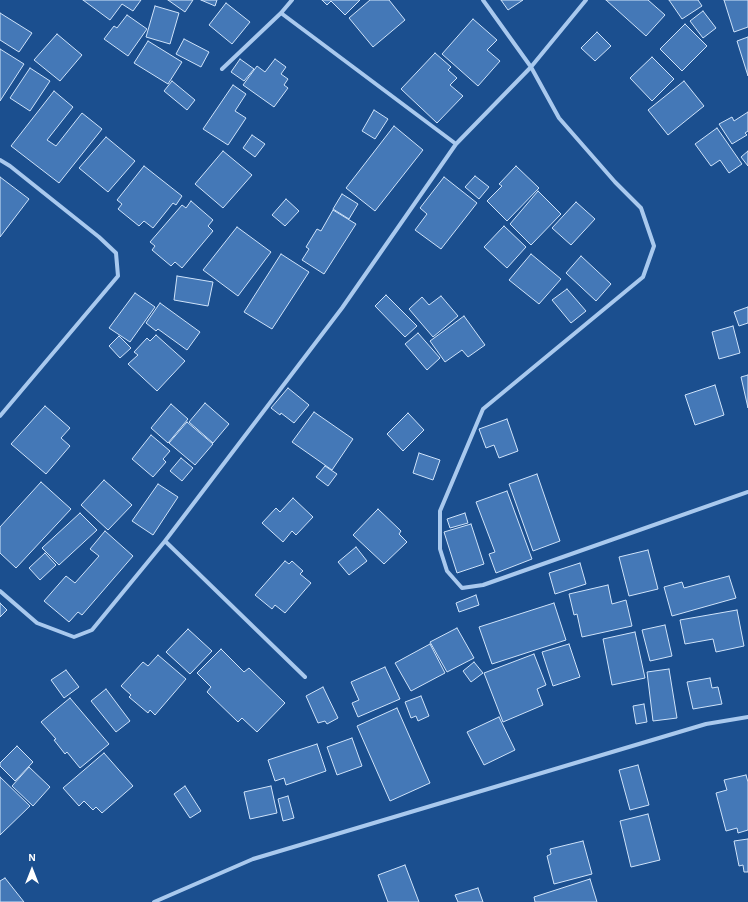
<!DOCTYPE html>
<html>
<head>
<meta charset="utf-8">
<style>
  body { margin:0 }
  #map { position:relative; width:748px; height:902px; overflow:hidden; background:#1b4f8f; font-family:"Alegreya Sans",sans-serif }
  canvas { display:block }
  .north { position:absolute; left:12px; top:850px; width:40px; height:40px; -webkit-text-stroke:3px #1b4f8f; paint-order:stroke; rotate:0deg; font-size:11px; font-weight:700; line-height:16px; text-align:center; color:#fff }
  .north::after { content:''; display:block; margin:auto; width:14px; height:18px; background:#fff; clip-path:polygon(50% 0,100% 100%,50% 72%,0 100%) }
</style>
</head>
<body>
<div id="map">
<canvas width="748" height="902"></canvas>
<div class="north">N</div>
</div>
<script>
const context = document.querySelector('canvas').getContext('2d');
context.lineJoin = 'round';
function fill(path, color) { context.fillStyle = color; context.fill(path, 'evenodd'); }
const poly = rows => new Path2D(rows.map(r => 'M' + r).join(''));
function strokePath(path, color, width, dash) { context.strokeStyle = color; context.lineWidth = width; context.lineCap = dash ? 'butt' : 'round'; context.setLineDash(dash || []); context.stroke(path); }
const building = poly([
  [83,0,141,0,133,11,122,4,110,20,83,0],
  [168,0,193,0,185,12,168,0],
  [201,0,217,0,215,6,201,0],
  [322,0,360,0,345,15,331,1,327,5,322,0],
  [370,0,389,0,405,20,373,47,349,18,370,0],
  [501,0,523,0,508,10,501,0],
  [606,0,648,0,665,15,646,36,606,0],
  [669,0,698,0,702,6,682,19,669,0],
  [724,0,748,0,748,27,734,32,724,0],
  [226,3,250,22,232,44,209,25,226,3],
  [155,6,179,13,170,44,146,37,155,6],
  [703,11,716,28,703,38,690,21,703,11],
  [0,13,32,33,19,52,0,40,0,13],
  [127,15,147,29,128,56,104,39,114,26,117,28,127,15],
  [473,19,497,40,487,50,500,61,478,86,442,54,473,19],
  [685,24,707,46,682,71,660,49,685,24],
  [597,32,611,46,595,61,581,48,597,32],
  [57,34,82,55,60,81,34,60,57,34],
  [748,37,748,76,737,41,748,37],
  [184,39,209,52,201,67,176,54,184,39],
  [148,41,182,62,168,84,134,63,148,41],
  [0,49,24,64,0,101,0,49],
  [435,53,451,67,448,70,457,78,450,85,463,96,437,123,401,89,435,53],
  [652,57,674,79,652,101,630,78,652,57],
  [240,59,254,69,244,81,231,72,240,59],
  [275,59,286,67,281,74,288,79,284,85,288,88,274,107,243,85,257,66,265,72,275,59],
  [30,68,50,81,30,111,10,98,30,68],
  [172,81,195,100,187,110,164,91,172,81],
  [684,81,704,106,668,135,648,110,684,81],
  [233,85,246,94,235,111,246,118,228,145,203,129,233,85],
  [54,91,73,107,47,140,56,146,82,113,102,129,59,183,11,146,54,91],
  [374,110,388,119,375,139,362,131,374,110],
  [748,112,748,131,745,133,747,135,732,144,719,124,732,117,734,121,748,112],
  [394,126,423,150,375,211,346,188,394,126],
  [717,128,742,164,729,173,720,160,711,166,695,144,717,128],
  [252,135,265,144,255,157,243,148,252,135],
  [106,137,135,161,108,192,79,168,106,137],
  [223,151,252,175,223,208,195,184,223,151],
  [748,151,748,166,741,157,748,151],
  [144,166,182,196,176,205,173,203,153,228,144,221,139,226,118,209,122,204,117,200,144,166],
  [516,166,539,188,507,221,487,201,502,186,499,184,516,166],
  [475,176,489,187,479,199,465,187,475,176],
  [0,177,29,199,0,237,0,177],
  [444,177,477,203,441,249,415,230,427,214,420,208,444,177],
  [538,191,561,214,531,245,510,224,538,191],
  [342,194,358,204,349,219,333,209,342,194],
  [286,199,299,211,285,226,272,215,286,199],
  [191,201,213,220,208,226,213,231,182,268,175,262,171,266,152,250,155,246,150,242,182,205,186,208,191,201],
  [576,202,595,219,571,245,552,228,576,202],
  [333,210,356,224,324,274,302,260,309,249,306,247,317,229,321,231,333,210],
  [504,226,526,247,507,268,484,247,504,226],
  [237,227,271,252,238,296,203,270,237,227],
  [281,254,309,272,272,329,244,312,281,254],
  [531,254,561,279,539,304,509,280,531,254],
  [581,256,611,284,596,301,566,273,581,256],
  [177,276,213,282,208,306,174,300,177,276],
  [567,289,586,311,571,323,552,300,567,289],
  [135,293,155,307,130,342,109,328,135,293],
  [386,295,417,326,405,337,375,306,386,295],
  [441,296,458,316,433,337,409,309,422,297,429,305,441,296],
  [160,303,200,332,187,350,158,329,156,331,146,323,160,303],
  [748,307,748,323,739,326,734,312,748,307],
  [464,316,485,345,468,357,462,350,445,362,430,341,464,316],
  [733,326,740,353,719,359,712,332,733,326],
  [418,333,440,358,427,370,405,344,418,333],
  [156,335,185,361,157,391,128,364,138,355,134,352,147,338,150,341,156,335],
  [119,336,131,348,120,358,109,346,119,336],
  [748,375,748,408,741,377,748,375],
  [715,385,724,415,695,425,685,395,715,385],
  [288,388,309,405,294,423,281,413,280,415,271,408,288,388],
  [205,403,229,424,213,443,189,422,205,403],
  [171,404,188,419,168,443,151,428,171,404],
  [45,406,70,428,61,438,70,446,46,474,11,444,45,406],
  [314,412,353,439,332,470,292,442,314,412],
  [408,413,424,430,403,451,387,434,408,413],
  [507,419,518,451,499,458,494,445,486,448,479,429,507,419],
  [187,422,213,444,195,465,169,443,187,422],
  [151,435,170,451,163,459,166,462,153,477,132,459,151,435],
  [419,453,440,460,433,480,413,473,419,453],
  [181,458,193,468,182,481,170,471,181,458],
  [325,466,337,474,328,486,316,477,325,466],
  [537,474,560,541,533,551,509,484,537,474],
  [104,480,132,505,108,530,81,505,104,480],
  [41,482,71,509,16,568,0,553,0,527,41,482],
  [158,484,178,497,153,535,132,521,158,484],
  [507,491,532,559,496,573,489,554,495,552,476,502,507,491],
  [293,498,313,517,296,535,292,531,283,542,262,523,276,508,280,512,293,498],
  [378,509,401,531,399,534,407,542,384,564,353,535,378,509],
  [80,513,97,530,59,565,42,548,80,513],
  [465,513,468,523,450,528,447,519,465,513],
  [471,524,484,564,457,573,444,532,471,524],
  [105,531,133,556,82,615,78,612,69,622,44,601,66,576,75,583,99,556,90,549,105,531],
  [356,547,367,561,349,575,338,562,356,547],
  [648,550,658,589,629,596,619,557,648,550],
  [45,553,56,565,40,580,29,568,45,553],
  [285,561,289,564,292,561,303,571,300,574,311,583,285,613,275,605,272,609,255,595,285,561],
  [580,563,586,584,555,594,549,573,580,563],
  [729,576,736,598,672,616,664,587,682,582,684,588,729,576],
  [608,585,612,604,626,600,632,626,582,637,577,614,574,615,569,594,608,585],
  [476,595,479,605,459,612,456,603,476,595],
  [0,603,7,610,0,617,0,603],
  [554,603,566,640,492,664,479,627,554,603],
  [737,610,744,646,716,652,713,639,685,644,680,620,737,610],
  [665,625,672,656,650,661,642,630,665,625],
  [457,628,474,658,447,672,430,642,457,628],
  [188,629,212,651,190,674,166,652,188,629],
  [635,632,645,678,612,685,603,639,635,632],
  [430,644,445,673,411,691,395,663,430,644],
  [569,644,580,677,553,686,542,652,569,644],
  [221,649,244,672,249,668,285,703,257,732,242,718,238,722,207,692,211,687,197,673,221,649],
  [534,654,546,685,537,689,543,705,503,722,484,673,534,654],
  [158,655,186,679,155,715,150,710,148,713,129,697,131,695,121,686,143,662,148,666,158,655],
  [474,662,483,673,471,682,463,671,474,662],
  [385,667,400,699,358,717,352,703,359,700,351,682,385,667],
  [669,669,677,718,653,721,647,672,669,669],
  [66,670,79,687,64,698,51,680,66,670],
  [710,678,712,688,718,687,722,704,693,709,687,682,710,678],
  [323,687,338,718,327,724,325,721,318,723,306,696,323,687],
  [106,689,130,721,116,732,91,701,106,689],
  [421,696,429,716,418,721,416,716,411,718,405,702,421,696],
  [70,698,109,744,80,768,67,752,65,754,54,740,56,739,41,722,70,698],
  [644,704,647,722,636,724,633,706,644,704],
  [397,708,430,783,390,801,357,726,397,708],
  [499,717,515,750,484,765,467,732,499,717],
  [352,738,362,766,337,775,327,747,352,738],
  [317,744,326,771,286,785,284,778,275,781,268,760,317,744],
  [17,746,33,762,15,781,0,766,0,763,17,746],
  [104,753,133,786,102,813,96,807,93,810,84,801,79,806,63,788,104,753],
  [638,765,649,805,630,810,619,770,638,765],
  [29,767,50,787,33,806,12,786,29,767],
  [746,775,748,782,748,830,738,833,737,828,726,831,716,793,727,790,724,780,746,775],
  [0,777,30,806,0,835,0,777],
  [185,786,201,811,190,818,174,794,185,786],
  [271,786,277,813,250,819,244,792,271,786],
  [288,796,294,818,283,821,278,799,288,796],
  [648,814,660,860,631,867,620,821,648,814],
  [748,839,748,872,744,872,743,865,739,866,734,841,748,839],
  [583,841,592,874,554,884,547,856,551,854,550,849,583,841],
  [405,865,419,902,388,902,378,875,405,865],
  [5,878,24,902,0,902,0,881,5,878],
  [590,879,597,902,535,902,534,897,590,879],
  [478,888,483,902,458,902,455,895,478,888]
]);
fill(building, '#4478b7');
strokePath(building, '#cfe3fa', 1);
strokePath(poly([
  [483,0,531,67,559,118,615,182,641,208,654,246,643,277,483,409,440,511,440,549,447,571,462,588,483,585,748,492],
  [281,13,456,144],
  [222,69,281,13,292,0],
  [0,160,10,166,99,237,116,253,118,276,0,416],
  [165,541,305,677],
  [0,591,37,623,74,637,92,630,165,541,342,308,456,144,531,67,586,0],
  [154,902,253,859,706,724,748,717]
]), '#a9c9ee', 4);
</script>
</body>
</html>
